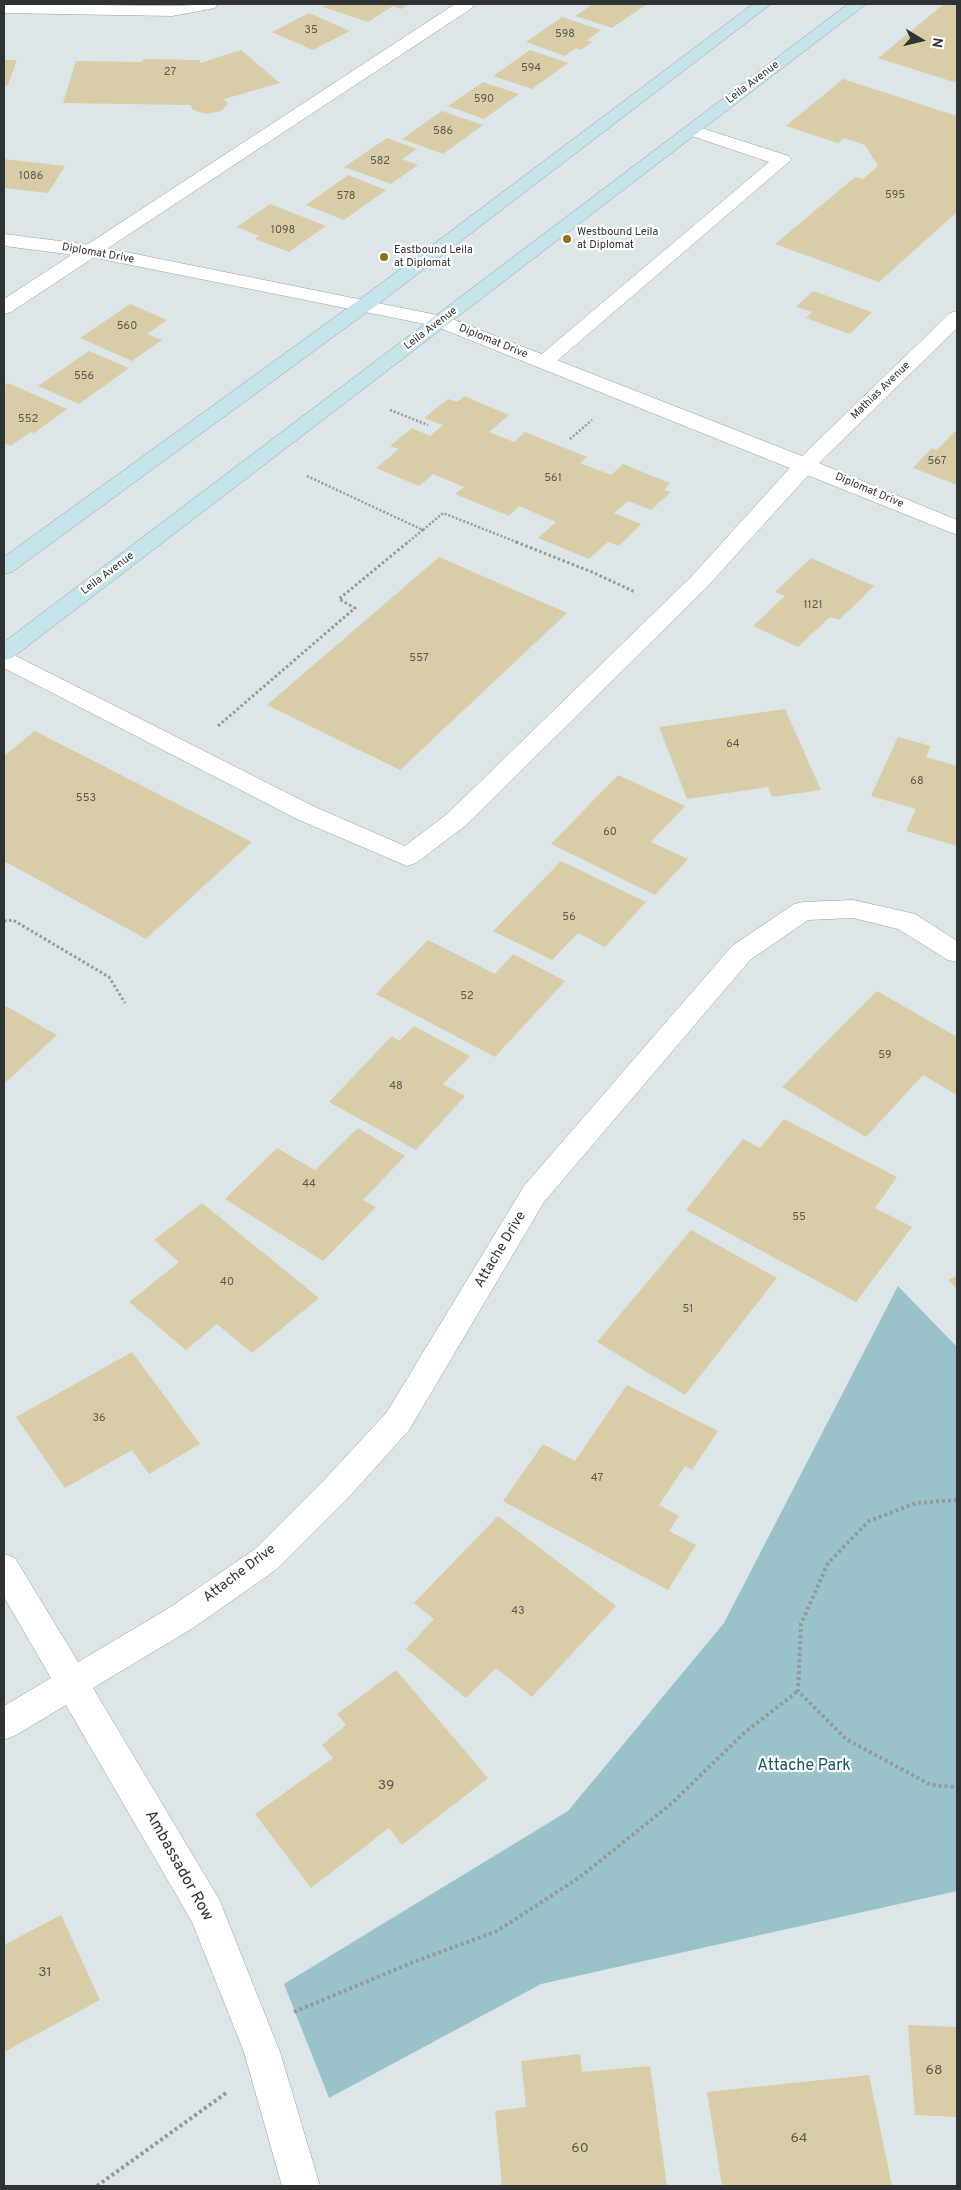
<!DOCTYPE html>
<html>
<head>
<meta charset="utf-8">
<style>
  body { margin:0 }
  #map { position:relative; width:961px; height:2190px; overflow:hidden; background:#dce5e7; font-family:Overpass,sans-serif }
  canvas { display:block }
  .frame { position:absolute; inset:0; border:5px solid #2f3334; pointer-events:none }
  .north { position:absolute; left:896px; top:15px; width:50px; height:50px; -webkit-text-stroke:4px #fff; paint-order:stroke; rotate:99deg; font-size:14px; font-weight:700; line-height:20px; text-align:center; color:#2f3334 }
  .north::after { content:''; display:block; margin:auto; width:18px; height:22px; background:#2f3334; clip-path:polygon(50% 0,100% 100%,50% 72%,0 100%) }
</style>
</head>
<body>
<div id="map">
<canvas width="961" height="2190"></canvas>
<div class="frame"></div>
<div class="north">N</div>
</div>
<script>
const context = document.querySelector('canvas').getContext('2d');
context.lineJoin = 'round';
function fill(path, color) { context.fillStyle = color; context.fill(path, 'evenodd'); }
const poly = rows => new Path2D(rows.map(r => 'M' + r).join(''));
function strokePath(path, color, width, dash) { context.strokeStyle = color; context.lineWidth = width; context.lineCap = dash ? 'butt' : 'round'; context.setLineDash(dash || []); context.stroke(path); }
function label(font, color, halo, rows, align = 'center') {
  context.font = font + ' Overpass,sans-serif'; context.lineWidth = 4.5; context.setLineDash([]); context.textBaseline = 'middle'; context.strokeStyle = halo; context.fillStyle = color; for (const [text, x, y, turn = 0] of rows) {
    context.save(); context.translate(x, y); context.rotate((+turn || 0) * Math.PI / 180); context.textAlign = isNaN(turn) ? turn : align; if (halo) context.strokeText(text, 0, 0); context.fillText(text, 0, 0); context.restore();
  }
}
fill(poly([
  [898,1286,957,1347,957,1891,541,1984,329,2098,284,1984,568,1811,724,1623]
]), '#9ac2cb');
fill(poly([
  [328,4,408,4,401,9,393,6,368,22,323,7],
  [593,4,647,4,612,28,575,16],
  [944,4,957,4,957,83,878,58],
  [309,13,350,31,313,50,272,32],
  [562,17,601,30,587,40,592,42,581,50,576,48,565,56,526,42],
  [241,50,280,83,224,99,228,104,221,111,206,114,193,110,190,105,63,103,76,61,142,62,144,59,200,60,200,63],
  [530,50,568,63,532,89,493,76],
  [4,60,17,60,8,85,4,85],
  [843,79,957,116,957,212,879,282,775,244,855,177,863,179,878,166,865,145,844,138,838,143,786,126],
  [483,82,519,94,484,119,448,106],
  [442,111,483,125,443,154,402,139],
  [387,138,417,149,402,159,418,165,391,184,344,167],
  [4,159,65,166,48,193,4,188],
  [348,175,386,190,344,220,306,205],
  [270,204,326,226,289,252,255,239,259,236,237,227],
  [813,291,872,312,850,334,806,318,812,312,796,307],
  [130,304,167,320,147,334,162,340,132,361,80,338],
  [89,351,129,368,79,404,38,386],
  [8,383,67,409,34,433,31,432,10,446,4,443,4,386],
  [464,396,509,415,489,432,514,442,525,432,587,457,580,463,611,475,623,464,670,483,664,490,671,492,651,510,628,501,614,513,641,524,619,546,608,542,589,559,538,538,556,522,519,506,509,516,455,494,464,487,433,474,419,486,376,468,399,449,390,446,412,428,430,436,443,425,424,418,448,399,457,402],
  [955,431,957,432,957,485,913,468,932,448,937,450],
  [439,557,567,613,400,770,267,705],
  [811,558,874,586,839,620,830,617,798,647,753,626,785,596,775,592],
  [785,709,821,790,772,797,768,787,687,799,659,727],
  [35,731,252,842,146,939,4,861,4,756],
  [898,737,931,746,926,757,957,766,957,846,906,831,916,809,871,796],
  [618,775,685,806,651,842,688,859,655,895,551,844],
  [561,861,646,902,605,947,578,933,552,960,493,931],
  [428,940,495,974,513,954,565,981,495,1057,376,994],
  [877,991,957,1037,957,1095,923,1075,866,1137,782,1087],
  [4,1005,57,1035,4,1084],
  [414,1026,470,1056,443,1084,465,1096,416,1150,329,1102,392,1036,399,1041],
  [784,1119,897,1177,875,1208,912,1227,856,1302,686,1210,743,1139,760,1148],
  [358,1128,405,1156,363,1200,376,1207,323,1261,225,1199,277,1148,315,1170],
  [202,1203,319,1298,252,1353,217,1324,186,1350,129,1302,179,1262,154,1240],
  [691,1230,777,1278,685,1395,597,1342],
  [957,1275,957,1289,948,1280],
  [132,1352,200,1444,149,1474,132,1450,65,1488,16,1417],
  [627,1385,718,1431,692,1470,685,1466,659,1505,679,1516,669,1531,696,1545,668,1590,503,1501,543,1444,575,1461],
  [498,1516,616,1606,532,1697,496,1668,466,1698,406,1649,434,1619,414,1603],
  [396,1670,488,1778,402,1845,389,1828,311,1888,255,1814,333,1758,322,1745,346,1725,337,1714],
  [61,1915,100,2000,4,2052,4,1945],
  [908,2025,957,2027,957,2117,915,2115],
  [580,2054,582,2072,650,2066,667,2186,502,2186,495,2111,526,2107,521,2061],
  [869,2075,892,2186,722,2186,707,2092]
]), '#d8cda7');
const lane = poly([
  [455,4,474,4,472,8,11,312,4,314,4,299,455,4],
  [692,125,789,156,791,160,551,366,544,368,537,366,534,362,537,358,769,162,686,134,683,130,686,126,692,125],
  [805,459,813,460,816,465,813,470,707,587,465,826,416,863,407,866,297,819,4,668,4,651,12,654,315,807,405,846,447,814,691,577,797,460,805,459]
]);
const street = poly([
  [4,4,172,6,217,4,215,8,172,16,4,13,4,4],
  [4,234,91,245,447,317,802,456,950,313,957,311,957,328,819,463,957,520,957,535,435,326,91,257,4,246,4,234],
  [853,900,915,914,957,941,957,962,948,960,898,929,853,918,808,920,750,960,544,1202,409,1430,348,1498,277,1569,193,1628,93,1688,219,1899,280,2052,320,2186,282,2186,244,2052,192,1922,66,1705,16,1735,4,1740,4,1706,51,1678,4,1597,4,1554,15,1558,78,1662,169,1608,255,1549,326,1478,387,1412,524,1186,732,946,794,904,803,902,853,900]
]);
const secondary = poly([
  [753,4,771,4,385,299,12,572,4,574,4,557,371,291,753,4],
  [848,4,866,4,12,658,4,660,4,642,848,4]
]);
strokePath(lane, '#969ea0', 1);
strokePath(street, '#969ea0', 1);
strokePath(secondary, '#969ea0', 1);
strokePath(poly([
  [390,410,428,425],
  [570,439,592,420],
  [307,476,423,530,407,543],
  [423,530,443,513,519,543]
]), '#939a9c', 2.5, [2, 2]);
strokePath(poly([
  [516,542,592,572,635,592],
  [218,726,355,608,339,599,408,542],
  [4,921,13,920,109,977,125,1003]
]), '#939a9c', 3, [2.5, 2.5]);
strokePath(poly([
  [957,1500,916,1503,869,1521,828,1563,801,1624,798,1691,846,1739,931,1785,957,1787],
  [294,2012,411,1963,497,1931,580,1877,672,1803,744,1733,798,1691],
  [97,2186,226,2093]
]), '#939a9c', 4, [3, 3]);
fill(lane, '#fff');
fill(street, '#fff');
fill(secondary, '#c4e3ea');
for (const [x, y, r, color] of [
  [567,239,5,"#8c7317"],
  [384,257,5,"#8c7317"]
]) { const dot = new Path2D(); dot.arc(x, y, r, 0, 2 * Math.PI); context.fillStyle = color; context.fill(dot); strokePath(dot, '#fff', 2); }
label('11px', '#595a51', null, [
  ["35",311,31],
  ["598",565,35],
  ["594",531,69],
  ["27",170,73],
  ["590",484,100],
  ["586",443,132],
  ["582",380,162],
  ["1086",31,177],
  ["595",895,196],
  ["578",346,197],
  ["1098",283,231],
  ["560",127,327],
  ["556",84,377],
  ["552",28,420],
  ["567",937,462],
  ["561",553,479],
  ["1121",813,606],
  ["557",419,659],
  ["64",733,745],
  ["68",917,782],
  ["553",86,799],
  ["60",610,833],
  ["56",569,918],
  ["52",467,997],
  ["59",885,1056],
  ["48",396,1087],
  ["44",309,1185],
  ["55",799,1218],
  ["40",227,1283],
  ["51",688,1310],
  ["36",99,1419],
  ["47",597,1479],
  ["43",518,1612]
]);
label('11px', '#2f3334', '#fff', [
  ["Leila Avenue",753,83,-37],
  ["Diplomat Drive",98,254,10],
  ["Leila Avenue",431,329,-37],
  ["Diplomat Drive",493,342,22],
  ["Mathias Avenue",881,391,-44],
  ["Diplomat Drive",869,491,23],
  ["Leila Avenue",108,574,-37]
]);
label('11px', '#2f3334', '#fff', [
  ["Westbound Leila",577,233],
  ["at Diplomat",577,246],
  ["Eastbound Leila",394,251],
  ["at Diplomat",394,264]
], 'left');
label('14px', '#2f3334', '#fff', [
  ["Attache Drive",501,1250,-59],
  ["Attache Drive",240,1574,-37]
]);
label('14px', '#595a51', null, [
  ["39",386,1786],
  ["31",45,1973],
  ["68",934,2071],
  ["64",799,2139],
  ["60",580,2149]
]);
label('16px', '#145561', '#fff', [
  ["Attache Park",804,1767]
]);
label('16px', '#2f3334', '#fff', [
  ["Ambassador Row",178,1866,61]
]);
</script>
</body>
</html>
